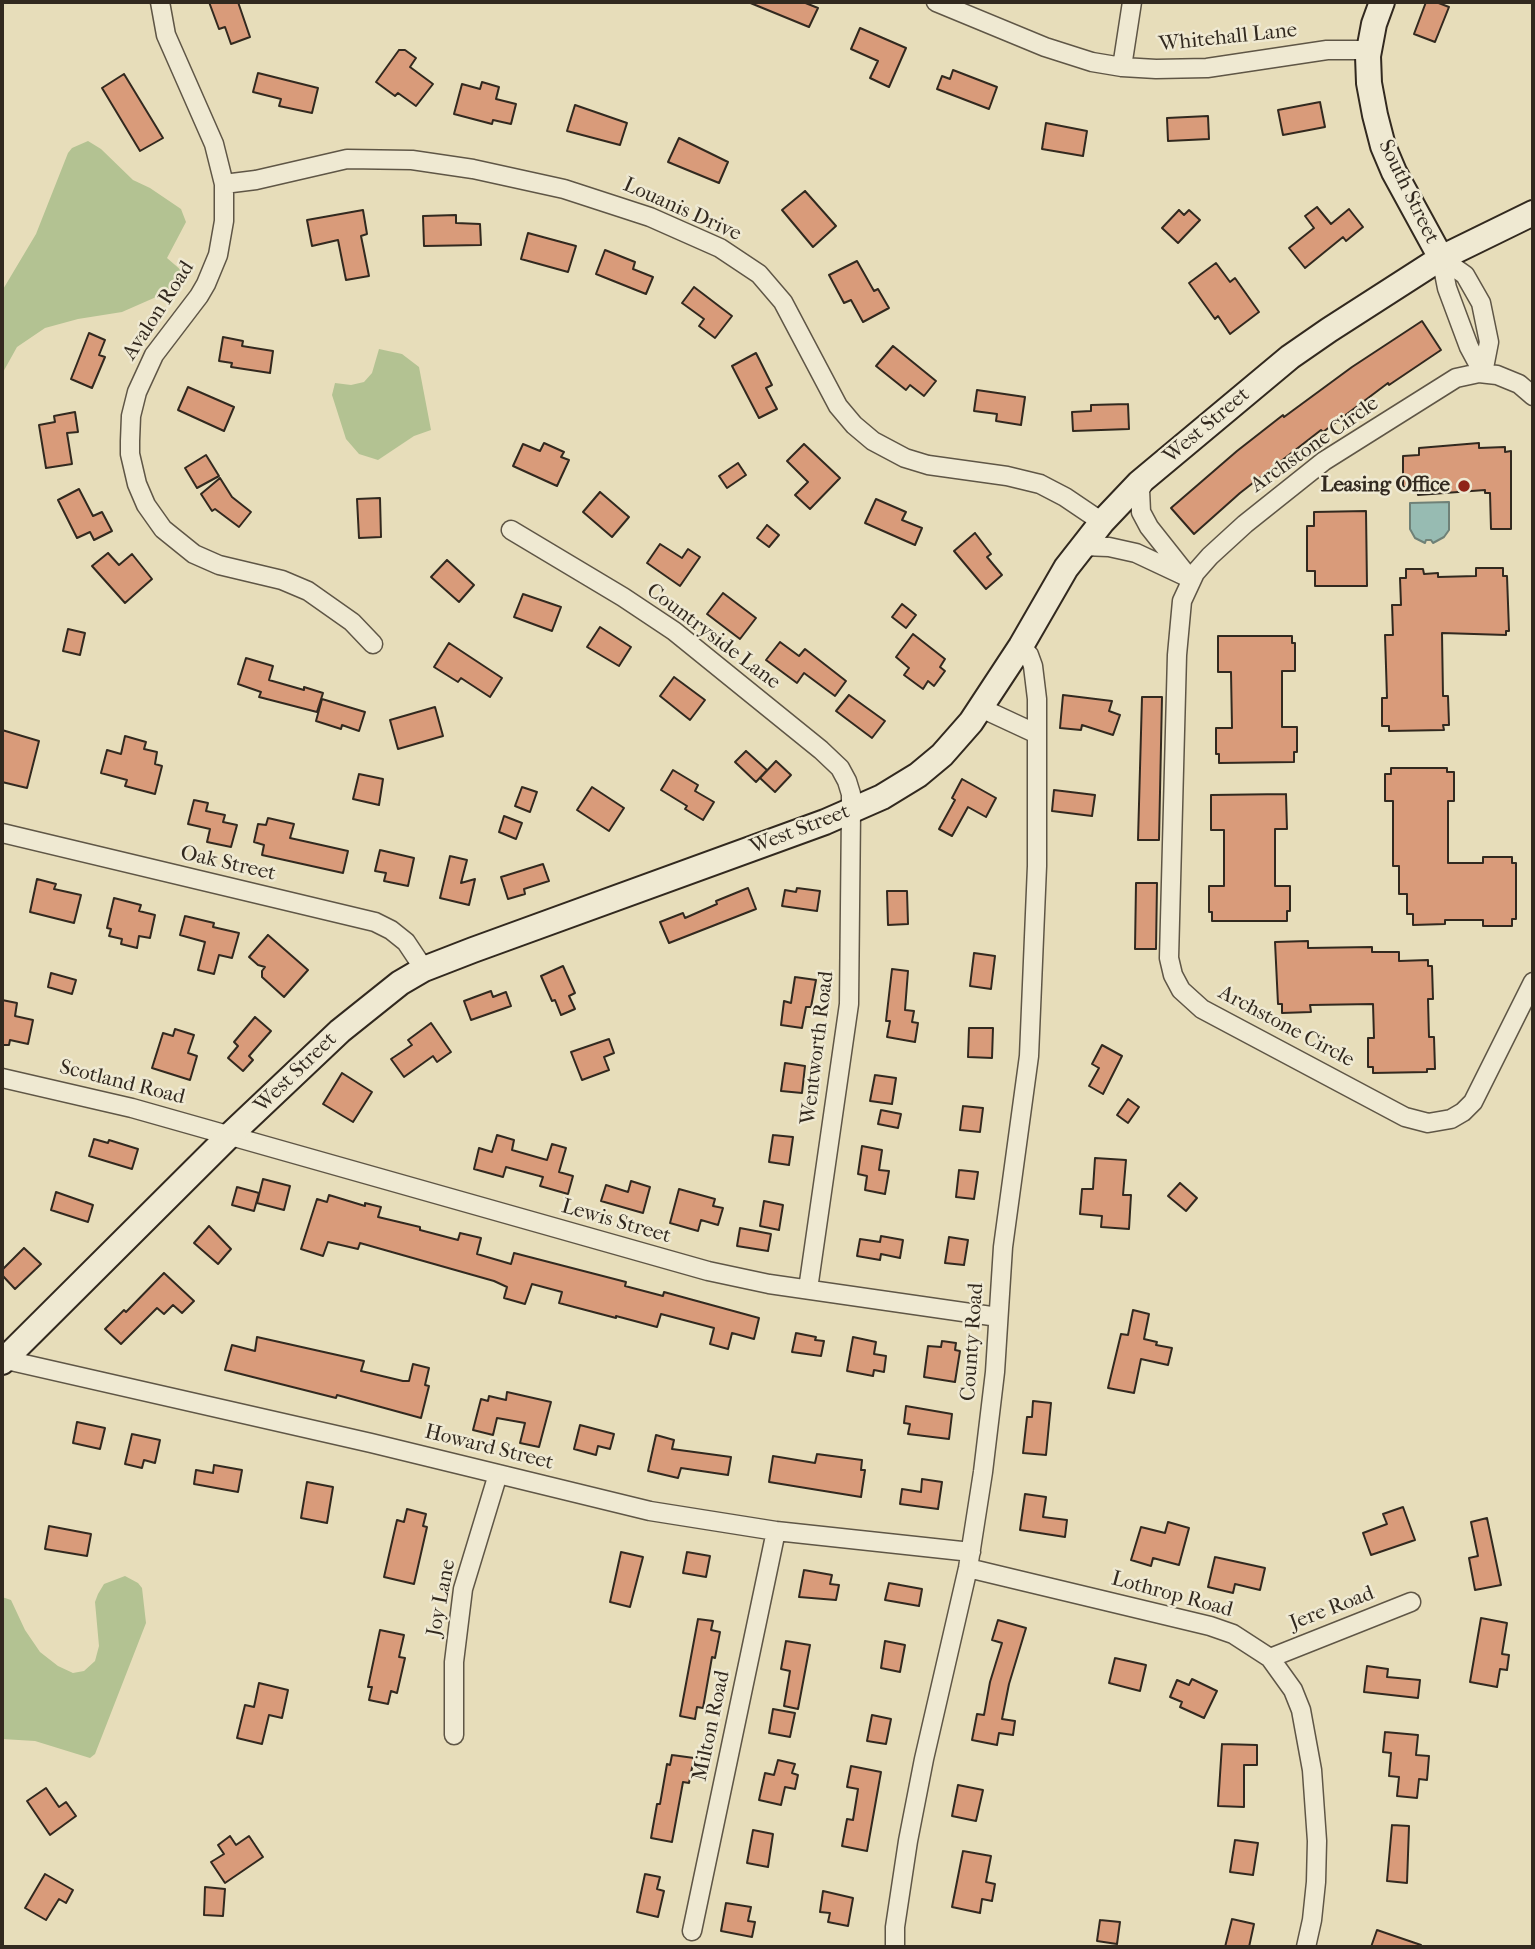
<!DOCTYPE html>
<html>
<head>
<meta charset="utf-8">
<style>
  body { margin:0 }
  #map { position:relative; width:1535px; height:1949px; overflow:hidden; background:#e7ddba; font-family:"IM FELL French Canon",serif }
  canvas { display:block }
  .frame { position:absolute; inset:0; border:4px solid #32291f; pointer-events:none }
</style>
</head>
<body>
<div id="map">
<canvas width="1535" height="1949"></canvas>
<div class="frame"></div>
</div>
<script>
const context = document.querySelector('canvas').getContext('2d');
context.lineJoin = 'round';
function fill(path, color) { context.fillStyle = color; context.fill(path, 'evenodd'); }
const poly = rows => new Path2D(rows.map(r => 'M' + r).join(''));
function strokePath(path, color, width, dash) { context.strokeStyle = color; context.lineWidth = width; context.lineCap = dash ? 'butt' : 'round'; context.setLineDash(dash || []); context.stroke(path); }
function label(font, color, halo, rows, align = 'center') {
  context.font = font + ' "IM FELL French Canon",serif'; context.lineWidth = 5; context.setLineDash([]); context.textBaseline = 'middle'; context.strokeStyle = halo; context.fillStyle = color; for (const [text, x, y, turn = 0] of rows) {
    context.save(); context.translate(x, y); context.rotate((+turn || 0) * Math.PI / 180); context.textAlign = isNaN(turn) ? turn : align; if (halo) context.strokeText(text, 0, 0); context.fillText(text, 0, 0); context.restore();
  }
}
fill(poly([
  [88,141,101,149,133,180,150,188,181,209,186,222,167,258,182,271,179,280,163,294,122,312,78,319,45,328,17,347,2,374,2,291,36,234,68,153,72,148],
  [379,349,402,354,419,367,431,430,414,436,378,460,359,454,346,439,332,395,335,383,351,385,364,382,372,373],
  [125,1576,138,1583,142,1588,146,1623,95,1754,90,1758,35,1741,2,1739,2,1597,11,1600,25,1630,40,1652,58,1666,73,1673,84,1671,95,1661,99,1646,95,1602,98,1594,104,1584]
]), '#b3c292');
const water = poly([
  [1449,502,1449,530,1444,537,1433,543,1431,540,1426,540,1425,543,1415,538,1410,529,1410,503,1449,502]
]);
fill(water, '#97bbb2');
strokePath(water, '#6f8177', 2);
const building = poly([
  [209,2,238,2,250,37,231,44,225,27,219,29,209,2],
  [748,2,803,2,818,8,809,27,748,2],
  [1426,2,1436,2,1449,7,1435,42,1414,34,1426,2],
  [860,28,906,48,889,87,870,78,878,61,851,49,860,28],
  [399,50,405,50,416,58,410,67,433,84,416,106,398,93,395,96,376,82,399,50],
  [953,70,997,87,989,109,937,89,942,76,950,79,953,70],
  [258,73,318,88,312,113,279,106,281,99,253,92,258,73],
  [124,74,163,138,140,151,102,88,124,74],
  [482,82,499,87,496,99,516,104,511,124,493,120,492,124,454,114,462,84,480,89,482,82],
  [1320,102,1325,127,1283,135,1278,110,1320,102],
  [575,105,627,123,620,145,567,131,575,105],
  [1208,116,1209,139,1168,141,1167,118,1208,116],
  [1046,123,1087,131,1083,156,1042,149,1046,123],
  [679,138,728,162,719,183,668,162,679,138],
  [805,191,836,226,813,247,782,210,805,191],
  [1317,207,1331,224,1349,209,1363,227,1346,241,1343,237,1305,268,1289,248,1314,228,1305,216,1317,207],
  [363,210,367,234,361,236,369,276,346,280,338,240,312,246,307,220,363,210],
  [1179,210,1184,215,1189,210,1200,220,1178,243,1162,228,1179,210],
  [456,215,456,223,480,224,481,245,424,246,423,216,456,215],
  [528,233,576,246,568,272,521,259,528,233],
  [605,250,635,262,633,269,653,277,646,294,596,274,605,250],
  [857,261,874,291,878,289,889,308,863,322,851,300,844,303,829,275,857,261],
  [1216,263,1230,282,1235,278,1259,312,1230,334,1218,316,1215,319,1189,283,1216,263],
  [694,287,732,316,715,338,699,326,704,319,682,303,694,287],
  [1422,321,1441,350,1389,385,1388,383,1323,432,1321,430,1240,493,1194,534,1171,508,1237,451,1283,415,1284,417,1352,367,1422,321],
  [89,333,105,340,99,355,105,357,92,388,71,379,89,333],
  [223,337,243,341,242,346,273,351,270,373,231,367,232,363,219,361,223,337],
  [893,346,936,381,924,396,910,385,906,390,876,366,893,346],
  [756,353,772,385,766,388,777,409,759,418,732,366,756,353],
  [188,387,234,407,224,431,178,410,188,387],
  [977,390,1025,397,1021,425,996,421,997,414,974,411,977,390],
  [1128,404,1129,429,1073,431,1072,412,1091,411,1091,405,1128,404],
  [75,412,78,432,67,433,72,464,46,468,39,425,55,422,54,416,75,412],
  [544,443,564,452,561,457,569,460,557,486,513,466,523,444,540,451,544,443],
  [1479,443,1479,448,1505,447,1505,452,1511,451,1511,529,1491,529,1490,493,1485,493,1485,490,1418,495,1417,486,1403,487,1403,456,1419,455,1419,448,1479,443],
  [804,444,840,478,810,509,795,495,808,482,787,461,804,444],
  [206,455,219,476,197,488,185,468,206,455],
  [738,463,746,475,727,488,719,476,738,463],
  [220,478,232,497,251,512,239,527,215,509,212,511,201,494,220,478],
  [79,489,93,516,102,512,112,531,94,540,90,532,77,538,58,500,79,489],
  [600,492,629,517,612,537,583,512,600,492],
  [380,498,381,537,359,538,357,499,380,498],
  [876,499,906,512,902,520,922,528,915,545,865,523,876,499],
  [1366,511,1367,586,1315,586,1315,571,1307,571,1307,526,1314,526,1314,512,1366,511],
  [767,525,779,535,769,547,757,538,767,525],
  [975,533,991,554,987,557,1002,575,986,589,954,551,975,533],
  [660,544,682,558,688,549,700,557,680,586,647,563,660,544],
  [108,553,119,565,132,554,152,579,125,603,92,566,108,553],
  [447,560,474,585,459,602,431,577,447,560],
  [1476,568,1503,568,1503,576,1507,576,1509,631,1506,631,1506,635,1442,633,1443,696,1448,696,1449,725,1443,725,1444,730,1389,731,1389,726,1382,726,1382,698,1387,698,1385,635,1393,635,1392,605,1401,605,1400,578,1406,578,1406,569,1423,569,1424,574,1438,573,1438,577,1476,576,1476,568],
  [723,593,756,618,740,639,707,614,723,593],
  [523,594,561,607,552,631,514,617,523,594],
  [902,604,916,615,906,628,892,617,902,604],
  [600,627,631,647,619,666,587,647,600,627],
  [68,629,85,633,80,655,63,651,68,629],
  [913,634,945,659,940,667,945,671,934,686,928,681,923,689,904,675,909,668,896,657,913,634],
  [1218,636,1292,636,1292,643,1295,643,1295,671,1282,671,1282,727,1297,727,1297,752,1294,752,1294,762,1219,763,1219,754,1216,754,1216,728,1232,728,1231,672,1218,672,1218,636],
  [780,642,799,656,805,649,846,681,835,696,804,673,797,683,766,660,780,642],
  [449,643,502,678,490,697,461,678,458,682,434,667,449,643],
  [246,658,273,666,269,680,304,690,304,687,323,693,317,712,259,697,261,692,238,684,246,658],
  [674,677,705,700,690,720,660,696,674,677],
  [849,695,885,721,872,738,836,711,849,695],
  [1063,695,1112,701,1109,711,1120,715,1113,735,1082,725,1081,730,1060,728,1063,695],
  [1142,697,1162,697,1159,840,1138,840,1142,697],
  [322,699,365,712,359,731,342,725,341,729,316,721,322,699],
  [435,707,443,736,398,749,390,720,435,707],
  [2,730,39,741,27,788,2,782,2,730],
  [125,736,146,742,144,749,157,752,155,764,162,766,155,794,125,786,127,780,101,773,107,750,121,754,125,736],
  [746,751,767,770,756,782,735,762,746,751],
  [776,761,791,775,775,792,760,778,776,761],
  [1391,768,1447,768,1447,772,1454,772,1454,801,1448,801,1448,863,1483,863,1483,857,1512,857,1512,863,1516,863,1516,919,1512,919,1512,926,1483,926,1483,920,1445,920,1445,924,1413,925,1413,914,1407,914,1407,894,1399,894,1399,866,1393,866,1393,801,1385,801,1385,774,1391,774,1391,768],
  [673,770,698,785,695,791,714,802,703,820,685,809,687,806,661,790,673,770],
  [359,774,383,779,379,805,353,799,359,774],
  [962,779,996,798,986,817,968,807,952,836,939,829,955,800,952,798,962,779],
  [522,787,537,792,530,812,515,806,522,787],
  [592,787,624,808,609,831,577,810,592,787],
  [1054,790,1095,795,1092,816,1052,811,1054,790],
  [1286,794,1287,829,1275,829,1275,886,1290,886,1290,911,1287,911,1287,921,1212,921,1212,912,1209,912,1209,886,1224,886,1224,830,1211,830,1211,795,1286,794],
  [194,800,208,803,206,811,225,815,223,822,237,825,231,847,207,842,210,829,188,824,194,800],
  [504,816,522,823,516,839,499,832,504,816],
  [268,818,294,824,290,838,348,851,343,873,262,855,264,845,254,842,258,824,266,825,268,818],
  [380,850,414,858,408,886,384,881,386,873,375,871,380,850],
  [450,856,467,860,461,883,475,879,469,905,440,898,450,856],
  [543,864,549,881,524,889,525,894,508,899,501,877,543,864],
  [37,879,56,884,54,889,81,895,74,923,30,912,37,879],
  [1136,883,1157,883,1156,949,1135,949,1136,883],
  [748,888,756,909,669,943,660,922,683,913,685,918,717,904,716,901,748,888],
  [797,888,820,891,817,911,782,906,785,890,796,892,797,888],
  [887,891,907,891,908,924,888,925,887,891],
  [114,898,141,905,139,911,155,915,150,938,139,936,137,948,121,944,122,939,109,936,111,929,107,928,114,898],
  [185,916,214,923,213,927,239,933,232,958,219,955,214,974,198,970,205,942,180,935,185,916],
  [268,935,308,970,284,997,262,977,262,971,265,967,258,965,249,957,268,935],
  [1308,941,1308,948,1372,947,1372,952,1399,952,1399,961,1428,960,1428,966,1432,966,1433,999,1428,999,1429,1037,1434,1037,1435,1069,1427,1069,1427,1072,1373,1073,1373,1067,1368,1067,1368,1038,1374,1038,1373,1004,1310,1005,1311,1012,1282,1013,1282,1004,1278,1004,1275,942,1308,941],
  [974,953,995,956,991,989,970,986,974,953],
  [563,966,575,993,569,996,575,1009,561,1015,555,1000,552,1001,541,976,563,966],
  [892,969,908,971,905,1010,914,1011,912,1022,918,1023,915,1042,887,1037,890,1021,886,1021,892,969],
  [51,973,76,980,72,994,48,987,51,973],
  [795,977,816,980,811,1007,806,1007,802,1028,781,1025,784,1001,791,1003,795,977],
  [491,991,493,997,506,992,511,1006,471,1020,464,1001,491,991],
  [2,1000,17,1003,15,1016,33,1020,28,1044,10,1040,9,1045,2,1045,2,1000],
  [255,1017,271,1031,249,1056,253,1060,243,1071,228,1058,238,1046,234,1042,255,1017],
  [431,1023,451,1052,437,1062,433,1056,404,1077,391,1059,412,1045,408,1040,431,1023],
  [969,1028,993,1028,992,1058,968,1057,969,1028],
  [175,1029,194,1035,188,1053,197,1056,190,1080,152,1068,163,1033,173,1036,175,1029],
  [609,1039,614,1053,604,1057,609,1070,582,1080,571,1052,609,1039],
  [1102,1045,1122,1056,1103,1094,1089,1086,1099,1068,1092,1064,1102,1045],
  [785,1063,805,1066,802,1093,781,1091,785,1063],
  [342,1073,372,1092,353,1122,323,1104,342,1073],
  [875,1075,896,1078,892,1104,870,1101,875,1075],
  [1128,1099,1139,1107,1128,1123,1117,1115,1128,1099],
  [963,1106,983,1108,980,1132,960,1130,963,1106],
  [881,1110,901,1114,898,1128,878,1124,881,1110],
  [497,1135,514,1140,512,1150,547,1160,552,1144,566,1148,559,1172,573,1176,568,1194,540,1186,543,1177,506,1167,503,1177,474,1169,479,1148,492,1152,497,1135],
  [773,1135,793,1137,789,1165,769,1162,773,1135],
  [94,1139,108,1143,109,1140,138,1149,132,1169,89,1156,94,1139],
  [862,1146,882,1150,879,1170,889,1171,885,1194,865,1190,867,1176,858,1174,862,1146],
  [1095,1158,1126,1160,1123,1195,1131,1195,1129,1229,1101,1227,1102,1216,1080,1214,1082,1189,1093,1189,1095,1158],
  [959,1170,978,1172,974,1199,956,1197,959,1170],
  [263,1179,290,1186,284,1210,257,1203,263,1179],
  [631,1181,650,1187,643,1213,601,1201,606,1185,628,1192,631,1181],
  [1180,1183,1197,1198,1186,1211,1168,1196,1180,1183],
  [237,1187,259,1193,254,1211,232,1205,237,1187],
  [679,1189,715,1199,713,1206,723,1208,718,1225,701,1220,698,1231,670,1223,679,1189],
  [56,1192,93,1205,88,1222,51,1210,56,1192],
  [329,1195,365,1206,365,1203,381,1207,378,1217,420,1227,420,1230,458,1240,460,1233,481,1238,477,1254,511,1264,514,1253,626,1282,625,1286,663,1296,664,1292,759,1318,754,1339,732,1333,728,1349,710,1344,714,1328,661,1314,657,1327,616,1316,616,1318,559,1303,562,1292,532,1284,525,1304,504,1298,507,1287,494,1281,360,1243,358,1249,328,1242,323,1256,301,1249,317,1199,327,1202,329,1195],
  [764,1201,783,1205,779,1230,760,1226,764,1201],
  [209,1226,231,1249,218,1264,194,1243,209,1226],
  [740,1228,771,1234,768,1251,737,1246,740,1228],
  [881,1236,903,1240,900,1258,881,1254,880,1260,857,1256,860,1239,880,1242,881,1236],
  [949,1237,968,1240,964,1265,945,1263,949,1237],
  [24,1248,41,1264,15,1289,2,1275,2,1270,24,1248],
  [164,1273,194,1301,182,1313,173,1305,164,1314,157,1308,121,1344,105,1329,124,1310,126,1312,164,1273],
  [1133,1310,1149,1314,1144,1339,1157,1342,1156,1345,1172,1348,1168,1365,1141,1359,1134,1393,1108,1388,1121,1334,1128,1335,1133,1310],
  [796,1333,816,1337,815,1340,824,1341,821,1356,792,1352,796,1333],
  [257,1337,364,1361,361,1371,403,1381,409,1381,413,1364,429,1368,425,1385,429,1386,421,1418,337,1395,336,1398,225,1370,232,1345,255,1351,257,1337],
  [853,1337,876,1342,874,1354,886,1356,884,1372,874,1370,873,1376,847,1371,853,1337],
  [942,1341,956,1343,955,1350,960,1351,955,1382,924,1377,928,1346,941,1347,942,1341],
  [507,1392,551,1402,539,1447,520,1443,525,1423,497,1418,493,1435,473,1430,481,1399,488,1401,489,1396,506,1400,507,1392],
  [1033,1401,1051,1403,1046,1455,1023,1453,1027,1417,1032,1417,1033,1401],
  [906,1406,952,1414,949,1439,908,1434,910,1424,904,1423,906,1406],
  [77,1422,105,1428,100,1449,73,1443,77,1422],
  [580,1425,614,1434,610,1449,598,1446,596,1455,574,1449,580,1425],
  [132,1434,160,1440,155,1463,144,1460,142,1468,125,1464,132,1434],
  [656,1435,674,1440,672,1449,731,1457,728,1475,681,1468,678,1478,648,1471,656,1435],
  [817,1454,862,1460,861,1470,865,1470,861,1497,769,1482,773,1456,815,1463,817,1454],
  [214,1465,242,1470,238,1492,194,1484,196,1470,213,1473,214,1465],
  [922,1479,942,1482,938,1509,900,1504,902,1489,921,1492,922,1479],
  [307,1482,333,1487,327,1523,301,1518,307,1482],
  [1025,1494,1046,1497,1043,1517,1067,1520,1065,1537,1020,1530,1025,1494],
  [1403,1507,1415,1540,1371,1555,1363,1533,1387,1524,1383,1514,1403,1507],
  [407,1509,426,1514,423,1526,427,1527,414,1584,384,1577,397,1520,404,1522,407,1509],
  [1487,1518,1501,1585,1475,1590,1469,1558,1478,1556,1471,1522,1487,1518],
  [1168,1522,1189,1528,1179,1565,1153,1558,1151,1566,1131,1560,1141,1527,1165,1533,1168,1522],
  [49,1526,91,1534,87,1556,45,1549,49,1526],
  [621,1552,643,1557,630,1607,610,1602,621,1552],
  [687,1552,710,1556,706,1577,683,1573,687,1552],
  [1215,1557,1265,1568,1260,1590,1235,1584,1233,1593,1208,1587,1215,1557],
  [804,1570,832,1575,830,1584,839,1585,836,1600,799,1597,804,1570],
  [889,1583,922,1589,919,1606,885,1600,889,1583],
  [1481,1618,1507,1623,1502,1654,1509,1655,1507,1670,1500,1669,1497,1687,1470,1682,1481,1618],
  [698,1619,713,1621,711,1630,720,1632,715,1658,712,1657,703,1708,697,1707,695,1719,680,1716,698,1619],
  [998,1620,1026,1628,1009,1684,1002,1719,1015,1721,1013,1735,999,1733,997,1745,972,1740,977,1714,984,1715,990,1682,1002,1643,992,1640,998,1620],
  [380,1630,404,1635,399,1657,405,1658,397,1693,391,1691,388,1704,369,1700,372,1687,368,1687,380,1630],
  [786,1641,810,1645,798,1709,784,1706,790,1671,781,1669,786,1641],
  [885,1641,905,1645,900,1672,881,1668,885,1641],
  [1115,1658,1146,1665,1140,1691,1109,1683,1115,1658],
  [1367,1666,1388,1669,1387,1677,1420,1680,1418,1698,1364,1692,1367,1666],
  [1192,1679,1217,1691,1204,1718,1180,1707,1182,1702,1170,1697,1177,1680,1189,1685,1192,1679],
  [259,1683,288,1690,282,1718,269,1715,262,1744,237,1738,245,1705,254,1707,259,1683],
  [773,1709,795,1713,790,1737,769,1733,773,1709],
  [872,1715,891,1719,886,1744,867,1741,872,1715],
  [1385,1732,1418,1735,1416,1755,1429,1756,1427,1780,1419,1779,1417,1798,1397,1796,1399,1777,1389,1776,1391,1753,1383,1752,1385,1732],
  [1222,1744,1257,1745,1257,1765,1244,1765,1244,1807,1218,1806,1222,1744],
  [672,1755,694,1758,689,1783,683,1782,672,1842,651,1838,657,1804,660,1804,667,1764,670,1765,672,1755],
  [778,1760,795,1764,792,1773,798,1775,795,1789,785,1787,781,1805,759,1800,765,1773,774,1775,778,1760],
  [851,1766,881,1772,867,1851,842,1846,847,1819,853,1820,858,1789,847,1787,851,1766],
  [958,1785,983,1790,976,1821,952,1816,958,1785],
  [46,1788,59,1807,66,1802,76,1816,50,1835,27,1801,46,1788],
  [1392,1825,1409,1826,1407,1883,1387,1881,1392,1825],
  [753,1830,773,1834,768,1867,747,1863,753,1830],
  [230,1836,236,1845,249,1836,263,1857,225,1883,211,1862,224,1854,218,1845,230,1836],
  [1235,1840,1258,1843,1253,1875,1230,1872,1235,1840],
  [963,1851,991,1856,986,1882,995,1884,992,1901,982,1899,980,1913,952,1907,963,1851],
  [45,1874,73,1890,66,1903,59,1899,46,1920,25,1908,45,1874],
  [645,1874,660,1877,657,1889,664,1891,658,1917,637,1912,645,1874],
  [205,1887,225,1889,223,1916,204,1915,205,1887],
  [823,1891,853,1898,848,1926,828,1922,830,1913,820,1912,823,1891],
  [726,1903,751,1907,748,1921,755,1922,752,1937,721,1931,726,1903],
  [1232,1919,1254,1924,1249,1947,1225,1947,1232,1919],
  [1100,1920,1120,1922,1117,1944,1097,1941,1100,1920],
  [1377,1930,1421,1945,1420,1947,1371,1947,1377,1930]
]);
fill(building, '#d99b7a');
strokePath(building, '#32291f', 2);
const street = poly([
  [160,2,166,35,214,144,224,184,224,221,218,255,206,284,199,296,154,355,137,392,131,416,130,441,130,454,137,484,146,505,163,529,194,554,219,565,282,580,308,591,352,622,373,644],
  [936,2,1045,47,1092,62,1122,67,1156,69,1207,68,1327,50,1369,50],
  [1122,67,1132,2],
  [224,184,256,180,347,159,412,160,473,169,564,189,650,217,720,248,759,274,783,302,838,406,854,425,873,441,905,458,928,465,1007,476,1040,484,1065,497,1102,522],
  [1441,258,1465,275,1481,303,1489,342,1483,373],
  [1441,258,1447,288,1469,347,1483,373],
  [1533,396,1519,384,1497,375,1479,373,1456,378,1324,461,1245,524,1210,556,1195,573,1182,601,1177,655,1169,958,1173,975,1181,990,1202,1009,1405,1117,1428,1123,1451,1119,1463,1112,1473,1102,1533,982],
  [1146,479,1140,490,1141,512,1149,527,1191,580],
  [511,530,623,597,674,631,821,750,840,768,847,781,851,794,851,811,849,1004,808,1289],
  [1082,546,1109,547,1136,553,1185,576],
  [981,708,1037,734],
  [2,833,375,922,391,930,406,942,424,969],
  [2,1078,132,1108,708,1271,769,1284,998,1317],
  [2,1359,371,1443,650,1511,776,1531,971,1552],
  [968,1568,1210,1626,1233,1634,1270,1658,1293,1690,1301,1710,1312,1770,1317,1841,1316,1882,1312,1920,1306,1947],
  [1270,1658,1411,1602],
  [454,1735,454,1662,463,1589,498,1474],
  [692,1931,776,1531],
  [895,1947,895,1927,908,1841,924,1759,968,1568,983,1472,995,1372,1003,1247,1029,1056,1037,866,1037,699,1033,666,1029,655,1021,646]
]);
const secondary = poly([
  [1382,2,1374,24,1368,56,1369,83,1375,115,1383,146,1394,172,1441,258],
  [2,1362,229,1136,340,1031,400,983,424,969,473,950,825,822,882,797,918,775,942,755,971,722,1021,646,1066,568,1102,522,1139,483,1290,357,1329,330,1441,258,1533,213]
]);
strokePath(street, '#5f5646', 21);
strokePath(secondary, '#32291f', 28);
strokePath(street, '#efe9d2', 18);
strokePath(secondary, '#efe9d2', 24);
for (const [x, y, r, color] of [
  [1464,486,7,"#8f2418"]
]) { const dot = new Path2D(); dot.arc(x, y, r, 0, 2 * Math.PI); context.fillStyle = color; context.fill(dot); strokePath(dot, '#efe9d2', 2.5); }
label('21px', '#32291f', '#efe9d2', [
  ["Whitehall Lane",1228,38,-6],
  ["South Street",1408,192,64],
  ["Louanis Drive",682,210,24],
  ["Avalon Road",159,311,-57],
  ["West Street",1207,426,-40],
  ["Archstone Circle",1315,445,-35],
  ["Countryside Lane",713,637,37],
  ["West Street",800,830,-21],
  ["Oak Street",228,864,13],
  ["Archstone Circle",1286,1027,28],
  ["Wentworth Road",818,1048,-83],
  ["West Street",296,1073,-44],
  ["Scotland Road",122,1083,14],
  ["Lewis Street",616,1222,16],
  ["County Road",973,1342,-86],
  ["Howard Street",489,1448,14],
  ["Lothrop Road",1172,1595,15],
  ["Joy Lane",442,1598,-79],
  ["Jere Road",1332,1609,-21],
  ["Milton Road",712,1726,-78]
]);
label('bold 21px', '#32291f', '#efe9d2', [
  ["Leasing Office",1450,486]
], 'right');
</script>
</body>
</html>
